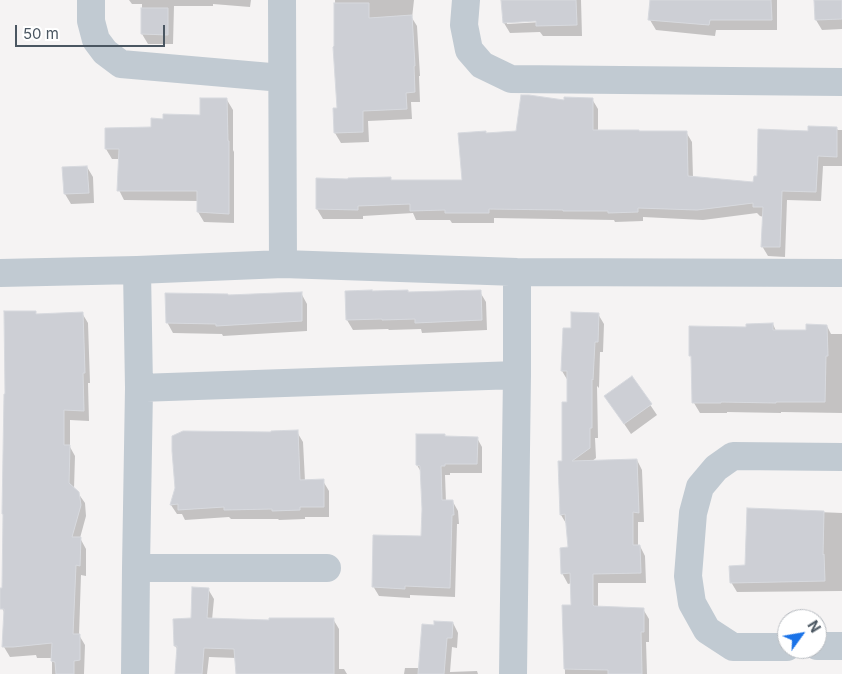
<!DOCTYPE html>
<html>
<head>
<meta charset="utf-8">
<style>
  body { margin:0 }
  #map { position:relative; width:842px; height:674px; overflow:hidden; background:#f5f3f3; font-family:Inter,sans-serif }
  canvas { display:block }
  .north { position:absolute; left:777px; top:609px; width:50px; height:50px; box-sizing:border-box; background:#fff; border:1px solid #b7bbc0; border-radius:50%; rotate:58deg; font-size:14px; font-weight:700; line-height:20px; text-align:center; color:#4a5661 }
  .north::after { content:''; display:block; margin:auto; width:18px; height:22px; background:#1a73e8; clip-path:polygon(50% 0,100% 100%,50% 72%,0 100%) }
  .scale { position:absolute; left:15px; top:25px; width:150px; height:22px; box-sizing:border-box; border:2px solid #4a5661; border-top:0; padding-left:6px; font-size:15px; line-height:18px; white-space:nowrap; color:#4a5661; -webkit-text-stroke:4px #fff; paint-order:stroke }
</style>
</head>
<body>
<div id="map">
<canvas width="842" height="674"></canvas>
<div class="north">N</div>
<div class="scale">50 m</div>
</div>
<script>
const context = document.querySelector('canvas').getContext('2d');
context.lineJoin = 'round';
function fill(path, color) { context.fillStyle = color; context.fill(path, 'evenodd'); }
const poly = rows => new Path2D(rows.map(r => 'M' + r).join(''));
function strokePath(path, color, width, dash) { context.strokeStyle = color; context.lineWidth = width; context.lineCap = dash ? 'butt' : 'round'; context.setLineDash(dash || []); context.stroke(path); }
fill(poly([
  [129,0,251,0,250,7,213,4,213,6,174,6,173,44,148,44,142,34,142,4,132,4],
  [335,0,414,0,412,18,417,26,420,76,419,76,420,102,411,102,412,119,368,121,369,142,341,143,335,133,338,109,336,48],
  [502,0,581,0,582,36,543,36,540,32,510,33,504,23],
  [542,20,542,22,507,24,507,21],
  [651,0,777,0,777,30,716,30,715,36,656,30,650,20],
  [815,0,842,0,842,29,822,30,816,20],
  [592,99,598,109,598,131,640,133,686,132,692,142,693,178,755,184,758,178,809,132,836,128,838,130,842,130,842,166,823,166,821,201,787,200,785,257,768,256,762,246,764,217,760,216,757,213,703,220,643,217,643,221,615,222,614,220,494,218,494,223,452,223,450,220,416,220,413,213,363,216,363,219,323,219,317,209,391,181,464,181,486,134,517,132,565,101],
  [227,100,233,110,233,150,234,152,234,223,204,222,198,212,198,201,124,200,119,190,120,159,112,159,106,149,152,129,202,117],
  [87,167,93,177,94,203,71,204,65,194],
  [408,291,409,293,480,292,486,302,487,330,422,333,421,329,389,330,388,329,353,330,347,320,372,292],
  [301,293,307,304,307,331,223,336,222,334,173,333,167,322,229,297],
  [82,313,88,323,90,383,88,383,89,421,70,420,70,447,75,456,74,489,78,493,85,503,86,516,80,538,86,549,86,576,81,575,79,635,85,645,84,674,52,674,52,658,37,658,36,655,10,657,4,647,5,614,2,608,4,589,4,516,3,514,5,395,36,315],
  [598,314,604,324,603,352,600,352,599,388,597,386,598,438,595,438,596,458,591,462,637,460,642,470,644,522,638,522,638,546,640,546,645,556,646,583,598,583,598,608,643,609,649,619,649,642,646,642,647,674,565,674,564,606,572,606,572,583,568,584,562,573,569,548,567,525,561,515,563,463,568,403,568,381,562,371,572,329],
  [773,324,776,331,808,331,827,326,831,334,842,334,842,413,781,412,781,413,727,412,727,413,700,413,694,403,692,358,691,356,747,328],
  [632,378,657,415,631,434,612,406],
  [297,432,303,442,305,481,323,481,329,491,329,517,305,517,305,519,279,520,278,519,231,519,229,517,185,520,182,514,177,514,171,505,272,434],
  [445,437,477,438,482,447,482,473,450,473,450,475,445,475,446,502,453,502,458,511,459,524,457,524,455,597,410,595,410,598,379,596,373,586,422,538,423,509,421,472,417,465],
  [748,509,842,513,842,591,737,592,731,582,746,566],
  [208,589,214,599,212,620,270,621,333,619,339,629,339,669,344,669,347,674,237,674,236,658,209,657,207,674,176,674,178,650,175,646,193,619],
  [453,623,458,633,457,648,452,647,450,672,477,671,478,674,404,674,405,668,420,668,435,627]
]), '#0003');
const building = poly([
  [501,0,576,0,577,25,536,26,536,21,503,23,501,0],
  [650,0,771,0,772,20,710,20,709,25,648,20,650,0],
  [814,0,842,0,842,19,815,20,814,0],
  [334,3,369,3,369,18,412,15,415,66,414,66,415,92,406,93,407,109,363,111,363,132,334,133,333,108,337,108,333,47,334,46,334,3],
  [141,8,168,8,168,35,141,34,141,8],
  [521,95,529,95,564,100,564,97,593,98,593,130,639,130,639,131,687,131,688,176,753,182,754,176,757,176,758,129,808,131,808,126,837,127,837,157,818,156,816,192,782,191,780,247,761,247,763,207,753,207,753,203,697,210,638,208,638,212,608,213,608,211,563,211,563,210,489,209,489,213,445,213,445,210,410,211,410,204,358,206,358,210,316,209,316,178,348,179,348,178,391,177,391,180,462,180,458,133,486,131,486,133,516,131,521,95],
  [200,98,227,98,228,141,229,141,229,214,197,212,197,191,117,191,119,149,105,149,105,128,151,127,151,118,163,119,163,114,200,115,200,98],
  [87,166,89,193,64,194,62,167,87,166],
  [372,290,372,291,408,290,408,292,481,290,482,320,415,323,415,319,382,320,382,319,346,320,345,291,372,290],
  [302,292,302,321,216,326,216,324,166,323,165,293,228,294,228,295,302,292],
  [4,311,36,311,36,314,83,312,85,373,83,373,84,411,64,410,64,445,70,445,69,483,79,492,81,505,72,537,81,537,80,566,76,565,73,634,80,634,80,660,74,661,74,674,56,674,55,662,51,661,52,643,13,647,2,647,4,609,0,609,0,588,2,588,3,514,2,514,4,394,5,394,4,311],
  [571,312,599,313,598,342,595,342,593,380,592,379,592,428,590,428,590,448,572,461,637,459,639,513,633,512,633,545,640,545,641,573,593,574,593,605,594,606,644,608,644,632,641,632,642,674,608,674,608,670,564,669,562,605,571,605,570,573,561,574,560,548,568,547,565,514,560,515,558,461,562,461,562,402,567,402,567,371,561,371,563,328,571,328,571,312],
  [773,323,773,330,806,330,806,324,827,325,828,356,826,356,825,402,776,402,776,403,721,402,721,403,692,403,691,356,689,356,689,326,746,327,746,324,773,323],
  [632,376,652,404,624,424,604,396,632,376],
  [298,430,300,480,324,479,324,507,300,507,300,510,272,511,272,509,224,510,224,507,178,510,178,504,170,505,175,488,172,451,172,436,183,431,271,432,271,431,298,430],
  [416,434,445,434,445,436,478,437,477,464,445,464,445,466,441,466,442,500,453,500,454,515,452,515,450,588,405,586,405,589,372,587,373,535,421,536,422,509,420,466,416,465,416,434],
  [747,508,824,511,823,555,824,554,825,581,730,583,729,566,745,565,747,508],
  [192,587,209,588,207,618,269,620,269,618,334,618,334,674,236,674,234,649,204,648,202,674,175,674,177,646,174,646,173,619,191,618,192,587],
  [434,621,453,622,452,638,447,638,444,674,418,674,422,624,434,625,434,621]
]);
fill(building, '#cdcfd5');
strokePath(building, '#d7d9de', 1);
strokePath(poly([
  [91,0,91,21,96,40,105,52,121,64,282,78],
  [282,0,283,264],
  [466,0,464,25,469,50,482,65,511,79,842,82],
  [0,273,137,270,283,264,517,272,842,273],
  [139,388,517,375],
  [136,568,327,568],
  [817,646,842,646],
  [787,647,733,647,707,630,692,603,688,576,693,513,700,487,716,468,733,456,842,457],
  [135,674,136,568,139,388,137,270],
  [513,674,517,375,517,272]
]), '#c1cad2', 28);
</script>
</body>
</html>
